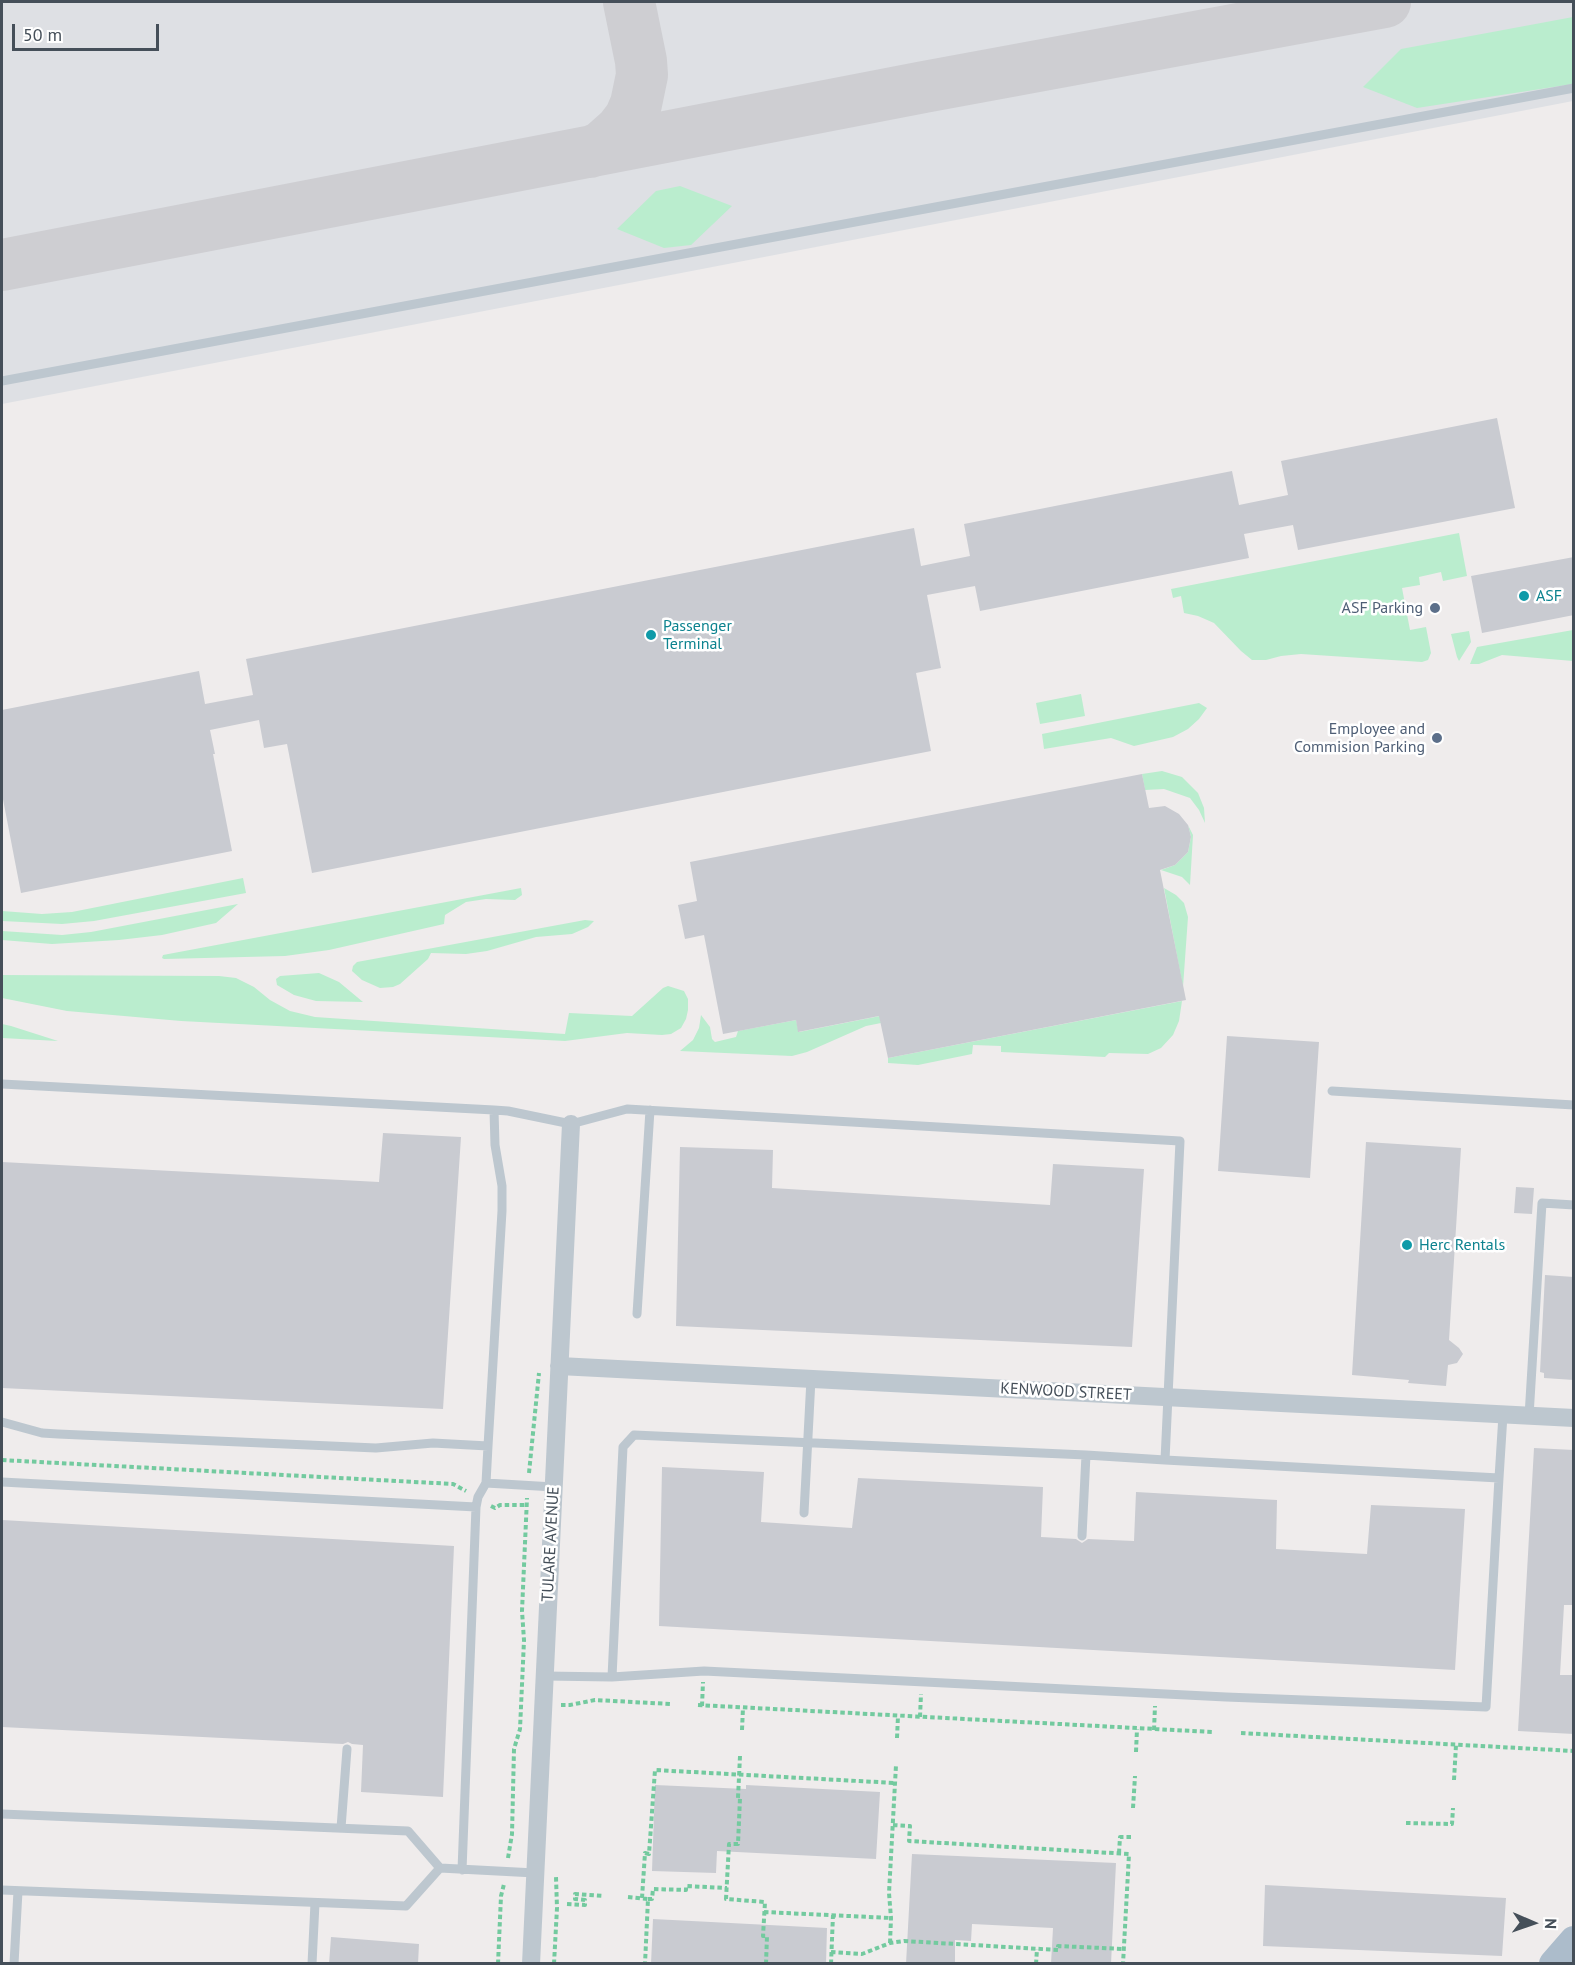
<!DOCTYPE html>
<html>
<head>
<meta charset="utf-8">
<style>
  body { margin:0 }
  #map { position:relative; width:1575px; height:1965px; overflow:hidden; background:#efecec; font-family:"PT Sans",sans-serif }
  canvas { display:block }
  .frame { position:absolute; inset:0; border:3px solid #454f59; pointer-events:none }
  .north { position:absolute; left:1503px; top:1893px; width:60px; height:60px; -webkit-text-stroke:4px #fff; paint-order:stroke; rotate:92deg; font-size:16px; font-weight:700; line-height:24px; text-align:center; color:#454f59 }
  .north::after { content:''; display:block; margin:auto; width:21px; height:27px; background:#454f59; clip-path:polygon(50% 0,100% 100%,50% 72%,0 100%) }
  .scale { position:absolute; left:12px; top:24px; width:147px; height:27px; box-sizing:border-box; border:3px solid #454f59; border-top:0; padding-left:8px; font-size:18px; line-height:21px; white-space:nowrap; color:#454f59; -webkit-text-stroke:4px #fff; paint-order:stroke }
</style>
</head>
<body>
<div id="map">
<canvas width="1575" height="1965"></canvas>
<div class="frame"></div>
<div class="north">N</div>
<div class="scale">50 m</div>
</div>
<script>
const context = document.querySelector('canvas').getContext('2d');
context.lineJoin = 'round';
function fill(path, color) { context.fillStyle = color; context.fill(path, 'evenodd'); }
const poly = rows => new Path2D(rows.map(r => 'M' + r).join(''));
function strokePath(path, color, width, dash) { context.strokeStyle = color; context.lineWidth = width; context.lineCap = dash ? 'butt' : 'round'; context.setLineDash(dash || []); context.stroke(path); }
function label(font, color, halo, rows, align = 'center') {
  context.font = font + ' "PT Sans",sans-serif'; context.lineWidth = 5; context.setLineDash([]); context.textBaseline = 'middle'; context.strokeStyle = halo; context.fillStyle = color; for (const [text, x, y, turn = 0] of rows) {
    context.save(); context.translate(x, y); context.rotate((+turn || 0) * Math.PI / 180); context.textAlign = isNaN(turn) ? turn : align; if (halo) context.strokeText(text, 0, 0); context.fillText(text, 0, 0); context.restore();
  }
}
fill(poly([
  [2,2,1573,2,1573,101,2,404]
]), '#dee0e4');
fill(poly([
  [1573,17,1573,84,1417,108,1363,87,1401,49],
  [680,186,732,206,691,245,664,248,617,229,656,191],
  [1459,533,1467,576,1443,581,1441,572,1419,577,1420,585,1402,588,1410,630,1426,627,1431,653,1428,660,1422,662,1301,654,1281,656,1266,660,1252,660,1241,651,1214,623,1198,616,1184,613,1181,596,1173,598,1171,589],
  [1573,630,1573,661,1502,655,1479,664,1470,664,1477,647],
  [1469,631,1471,642,1459,661,1457,657,1451,634],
  [1081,694,1085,716,1040,724,1036,703],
  [1199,703,1207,708,1199,719,1188,729,1173,737,1134,746,1111,738,1044,749,1042,734],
  [1162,771,1182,777,1198,793,1204,808,1205,823,1199,810,1190,798,1164,789,1145,790,1142,774],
  [1188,825,1193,835,1190,885,1182,877,1161,870,1175,865,1188,852,1191,837],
  [243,878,246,893,94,921,62,924,2,921,2,911,42,914,72,912],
  [521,888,522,895,515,900,486,899,466,902,445,915,444,924,329,950,285,956,164,959,162,958,163,955],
  [1164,888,1176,895,1184,903,1188,917,1183,987],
  [238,904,216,923,162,935,119,940,52,944,2,940,2,931,62,935,91,932],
  [585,920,594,921,588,927,572,934,536,937,487,951,466,954,431,953,428,959,400,984,393,987,380,988,362,980,352,971,353,966,357,962],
  [319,973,339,982,363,1002,316,1001,294,995,277,985,276,979,280,976],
  [2,975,219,976,236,978,254,987,270,1000,290,1011,315,1017,565,1034,569,1013,632,1016,663,988,668,986,684,991,688,999,688,1010,686,1019,681,1028,671,1034,662,1035,627,1033,565,1041,181,1021,67,1011,2,998],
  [1182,1001,1179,1021,1173,1035,1161,1048,1148,1054,1109,1053,1105,1057,1001,1052,1001,1046,973,1045,972,1054,918,1065,888,1063,888,1058],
  [701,1015,710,1027,712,1039,715,1042,736,1037,738,1031,796,1020,799,1032,880,1016,881,1023,866,1026,807,1052,792,1056,680,1051,693,1040,699,1028],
  [2,1024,11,1026,58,1041,2,1038]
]), '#baedce');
strokePath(poly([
  [590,152,602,147,620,131,630,118,636,104,642,75,641,61,629,2],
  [2,265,924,87,1385,2]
]), '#ceced2', 52);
fill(poly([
  [1497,418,1515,508,1298,550,1293,525,1244,534,1249,558,980,611,975,586,927,595,941,668,916,673,931,751,312,873,287,744,264,748,259,720,210,730,215,754,213,754,232,851,21,893,2,794,2,710,199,671,205,704,253,695,246,659,914,528,921,566,970,556,964,524,1232,471,1239,505,1288,495,1281,461],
  [1574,557,1574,615,1482,633,1471,576],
  [1142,774,1149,808,1165,806,1179,814,1188,825,1191,837,1188,852,1175,865,1160,870,1186,1000,888,1058,879,1016,798,1032,796,1020,723,1034,704,935,685,939,678,905,697,901,690,862],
  [1227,1036,1319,1042,1310,1178,1218,1171],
  [383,1133,461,1137,443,1409,2,1388,2,1162,379,1182],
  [1366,1142,1461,1148,1449,1340,1459,1348,1463,1354,1457,1363,1448,1365,1446,1386,1408,1383,1409,1380,1352,1375],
  [680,1147,773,1150,772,1188,1050,1205,1053,1164,1144,1169,1132,1347,676,1326],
  [1516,1187,1534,1188,1532,1214,1514,1213],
  [1545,1275,1574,1277,1574,1380,1544,1378,1544,1373,1540,1372],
  [1534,1448,1574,1450,1574,1605,1564,1605,1560,1675,1574,1675,1574,1734,1518,1731],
  [662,1467,764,1472,761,1522,852,1528,858,1478,1043,1487,1041,1537,1076,1539,1082,1543,1088,1539,1134,1541,1136,1492,1277,1500,1276,1549,1367,1554,1371,1505,1465,1509,1455,1670,659,1626],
  [2,1520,454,1546,443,1797,361,1792,363,1745,352,1744,348,1742,343,1744,2,1727],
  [655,1785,746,1789,746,1785,880,1792,876,1859,717,1851,716,1873,652,1871],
  [912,1854,1116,1863,1111,1964,1051,1964,1053,1928,972,1924,971,1941,955,1940,955,1964,906,1964],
  [1265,1885,1506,1898,1502,1956,1263,1946],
  [653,1919,827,1928,826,1964,651,1964],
  [331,1937,419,1944,418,1964,329,1964]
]), '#c9cbd1');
strokePath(poly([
  [2,1460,453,1484,466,1491],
  [529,1473,539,1373],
  [491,1506,495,1508,500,1505,527,1505],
  [561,1705,570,1705,595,1700,670,1704],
  [698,1705,1212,1732],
  [702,1706,703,1682],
  [920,1717,921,1694],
  [742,1730,743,1708],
  [1154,1730,1155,1706],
  [1241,1733,1574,1751],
  [897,1738,898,1716],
  [1136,1752,1137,1729],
  [740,1756,738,1798,740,1798,738,1844,729,1844,726,1899,765,1902,763,1936,767,1936,766,1964],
  [1454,1780,1456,1745],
  [1133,1808,1135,1776],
  [1406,1823,1452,1824,1453,1808],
  [893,1825,910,1826,909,1841,1129,1854,1123,1964],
  [1119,1853,1120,1837,1131,1837],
  [508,1858,512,1834,514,1749,520,1729,524,1640,522,1611,527,1498],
  [628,1897,648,1899,645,1964],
  [642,1898,645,1853,649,1854,655,1770,895,1783],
  [648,1899,652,1899,653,1889,686,1890,686,1886,727,1888],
  [567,1904,585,1905,585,1900,575,1899,575,1894,604,1896],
  [764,1912,891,1918],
  [890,1943,891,1918,889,1893,896,1765],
  [831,1952,862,1954,890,1943,904,1941,1058,1950,1058,1946,1124,1949],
  [498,1964,501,1896,504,1884],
  [554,1964,557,1908,556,1877],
  [831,1964,833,1915],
  [1036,1964,1037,1949]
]), '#73ca9f', 4, [4.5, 3]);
strokePath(poly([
  [2,381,1574,88],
  [2,1084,494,1110,508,1111,571,1124,627,1109,1180,1141,1165,1460,1499,1478,1486,1707,1226,1697,704,1671,612,1677,545,1676],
  [1332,1091,1574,1105],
  [637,1314,650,1110],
  [1529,1416,1542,1203,1574,1205],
  [2,1422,42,1433,58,1434,376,1448,433,1443,488,1446,486,1483,554,1487],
  [488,1446,502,1211,502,1186,495,1145,494,1110],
  [1499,1478,1503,1415],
  [2,1482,476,1507,478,1497,486,1483],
  [804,1513,811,1379],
  [1082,1536,1086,1455,1165,1460],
  [612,1677,623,1447,634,1435,1086,1455],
  [2,1814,408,1831,440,1868],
  [341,1828,347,1749],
  [462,1870,476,1507],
  [2,1890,406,1906,440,1868,535,1873],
  [14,1964,18,1891],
  [312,1964,315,1903]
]), '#bdc7cf', 9);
strokePath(poly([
  [559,1366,1574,1418],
  [531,1964,571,1124]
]), '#bdc7cf', 18);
strokePath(poly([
  [1554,1964,1574,1941]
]), '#acbccb', 30);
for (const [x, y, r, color] of [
  [1524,596,6,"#0f9aa8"],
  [1435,608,6,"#5c6f8a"],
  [651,635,6,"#0f9aa8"],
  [1437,738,6,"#5c6f8a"],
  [1407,1245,6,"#0f9aa8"]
]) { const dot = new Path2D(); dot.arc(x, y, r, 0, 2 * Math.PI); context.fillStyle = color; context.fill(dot); strokePath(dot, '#fff', 2); }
label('16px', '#0d838f', '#fff', [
  ["ASF",1536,596],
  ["Passenger",663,626],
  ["Terminal",663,644],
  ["Herc Rentals",1419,1245]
], 'left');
label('16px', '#4e5e75', '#fff', [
  ["ASF Parking",1423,608],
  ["Employee and",1425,729],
  ["Commision Parking",1425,747]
], 'right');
label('16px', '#454f59', '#fff', [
  ["KENWOOD STREET",1066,1392,3],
  ["TULARE AVENUE",551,1544,-87]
]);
</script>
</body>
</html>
